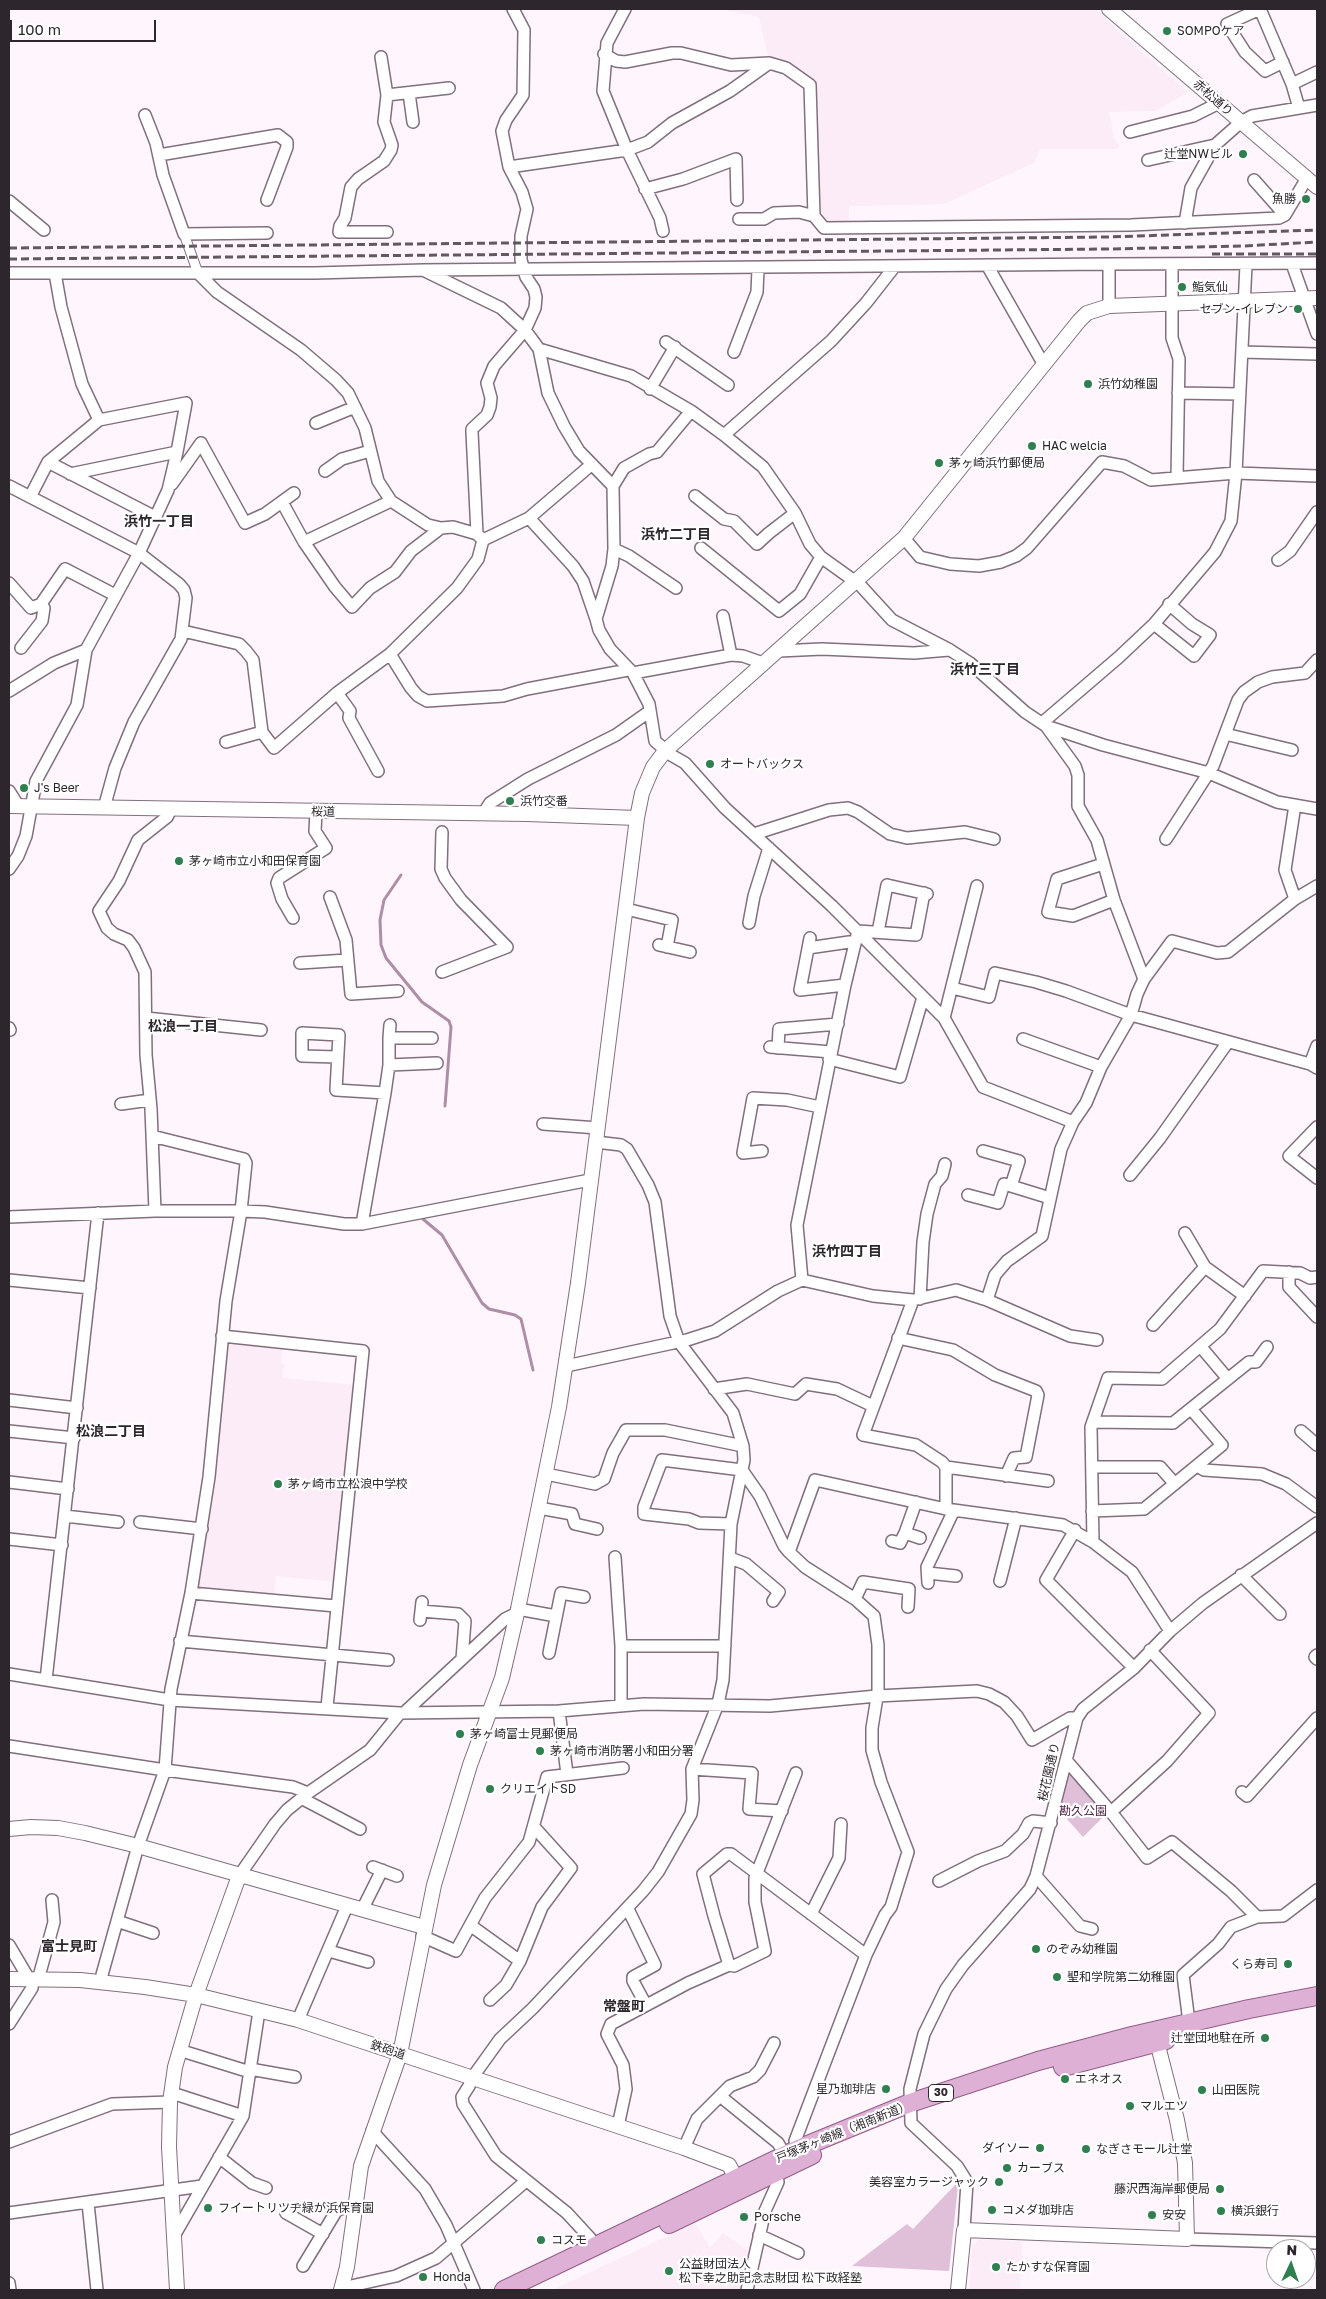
<!DOCTYPE html>
<html>
<head>
<meta charset="utf-8">
<style>
  body { margin:0 }
  #map { position:relative; width:1326px; height:2299px; overflow:hidden; background:#fef6fc; font-family:"Golos Text",sans-serif }
  canvas { display:block }
  .frame { position:absolute; inset:0; border:10px solid #2d262c; pointer-events:none }
  .north { position:absolute; left:1266px; top:2239px; width:50px; height:50px; box-sizing:border-box; background:#fff; border:1px solid #aba8ab; border-radius:50%; rotate:3deg; font-size:14px; font-weight:700; line-height:20px; text-align:center; color:#2d262c }
  .north::after { content:''; display:block; margin:auto; width:18px; height:22px; background:#2f7f50; clip-path:polygon(50% 0,100% 100%,50% 72%,0 100%) }
  .scale { position:absolute; left:10px; top:20px; width:146px; height:22px; box-sizing:border-box; border:2px solid #2d262c; border-top:0; padding-left:6px; font-size:15px; line-height:18px; white-space:nowrap; color:#2d262c; -webkit-text-stroke:4px #fff; paint-order:stroke }
</style>
</head>
<body>
<div id="map">
<canvas width="1326" height="2299"></canvas>
<div class="frame"></div>
<div class="north">N</div>
<div class="scale">100 m</div>
</div>
<script>
const context = document.querySelector('canvas').getContext('2d');
context.lineJoin = 'round';
function fill(path, color) { context.fillStyle = color; context.fill(path, 'evenodd'); }
const poly = rows => new Path2D(rows.map(r => 'M' + r).join(''));
function strokePath(path, color, width, dash) { context.strokeStyle = color; context.lineWidth = width; context.lineCap = dash ? 'butt' : 'round'; context.setLineDash(dash || []); context.stroke(path); }
function label(font, color, halo, rows, align = 'center') {
  context.font = font + ' "Golos Text","Noto Sans JP",sans-serif'; context.lineWidth = 4.5; context.setLineDash([]); context.textBaseline = 'middle'; context.strokeStyle = halo; context.fillStyle = color; for (const [text, x, y, turn = 0] of rows) {
    context.save(); context.translate(x, y); context.rotate((+turn || 0) * Math.PI / 180); context.textAlign = isNaN(turn) ? turn : align; if (halo) context.strokeText(text, 0, 0); context.fillText(text, 0, 0); context.restore();
  }
}
fill(poly([
  [720,9,1096,9,1120,33,1188,92,1156,111,1109,112,1114,138,1120,147,1116,149,1040,149,1034,163,944,204,849,206,849,223,825,223,818,216,811,82,769,60,759,17],
  [227,1341,283,1346,281,1363,284,1364,283,1378,357,1385,335,1582,276,1576,275,1597,195,1588],
  [695,2223,710,2248,723,2233,750,2252,740,2290,552,2290],
  [980,2239,1022,2242,1020,2290,969,2290,972,2245]
]), '#fcecf8');
fill(poly([
  [1067,1767,1108,1812,1083,1837,1058,1809],
  [956,2184,958,2186,949,2271,852,2266,907,2224,913,2229]
]), '#dfc0d8');
strokePath(poly([
  [401,875,384,900,380,920,381,945,386,958,422,1002,449,1021,451,1027,445,1106],
  [423,1219,442,1235,482,1303,489,1309,515,1315,521,1319,533,1370]
]), '#ad8ea6', 3);
const pedestrian = poly([
  [184,234,198,273]
]);
const minor = poly([
  [625,9,607,43,603,91,627,150,660,218,663,231],
  [1260,9,1227,24,1245,52,1265,71,1283,62],
  [1260,9,1292,84,1317,72],
  [604,54,616,61,625,62,672,53,681,53,731,65,769,63,786,68,810,85,814,216,824,228,1131,225,1279,218,1285,215,1307,178],
  [381,57,387,95,384,122,392,145,391,150,384,161,358,179,351,187,345,218,340,226,339,232,387,232],
  [1292,84,1299,108],
  [409,93,413,122],
  [387,95,449,88],
  [145,115,156,143,163,175,184,234,267,233],
  [1130,132,1193,116,1219,103],
  [159,155,278,135,287,142,287,147,267,200],
  [1148,160,1215,145],
  [509,167,627,150,648,142,672,123,730,91,768,64],
  [1254,180,1285,215],
  [645,189,683,179,736,159,737,200],
  [9,201,44,230],
  [739,219,764,219,774,213,799,212,814,216],
  [1185,223,1191,188,1215,145,1241,122,1252,116,1317,105],
  [1109,264,1317,263],
  [1292,264,1317,334],
  [987,265,1044,365],
  [1172,265,1172,338,1179,359,1177,477],
  [423,270,501,308,525,330,539,349,548,393,564,426,579,451,613,486,614,549,612,566,596,619,599,630,610,649,633,673,649,704,655,741,671,755,685,763,725,808,832,906,944,1018,983,1087,1073,1122],
  [9,273,315,273,423,270,1109,264,1109,306],
  [55,273,61,307,82,384,99,420],
  [198,273,217,292,301,350,336,380,348,393,365,428,378,481,391,501,428,525,441,528,453,527,477,534],
  [666,342,728,385],
  [539,349,631,376,691,411,724,435,763,467,795,513,810,544,821,557,860,585,892,620,950,650,970,663,1025,712,1046,726,1103,745,1209,773,1277,802,1317,809],
  [734,352,757,292,758,269],
  [1242,352,1317,354],
  [650,389,675,347],
  [1178,393,1240,394],
  [316,423,355,407],
  [724,435,831,341,866,303,895,266],
  [48,462,155,517],
  [325,471,342,459,370,451],
  [70,474,177,452],
  [172,484,201,443,245,523,265,514,294,493],
  [9,486,139,553,179,584,184,590,186,598,181,639,134,722,115,768,104,808],
  [613,486,624,468,649,454,657,452,691,411],
  [695,496,724,519,734,521,757,544,769,533,795,513],
  [282,502,304,542,335,587,352,607,370,588,395,572,411,551,441,528],
  [529,518,573,566,583,581,596,619],
  [904,538,920,557,950,564,979,566,1001,562,1016,556,1027,548,1102,462,1124,466,1151,480,1236,473,1317,476],
  [483,540,529,518,591,465],
  [304,542,391,501],
  [701,548,779,611,800,594,821,557],
  [614,549,629,556,676,588],
  [1278,560,1290,551,1317,512],
  [9,583,31,608,41,604,44,608,42,621,21,648],
  [41,604,65,569,115,595],
  [723,616,731,655],
  [1154,624,1194,656,1210,635,1192,624,1169,604],
  [183,631,239,644,246,651,253,660,262,732,274,748,337,693,390,654,457,588,478,559,483,540,477,534,472,432,472,429,487,415,490,407,491,398,487,383,494,366,525,330,535,308,536,297,534,289,526,277,521,260,521,236,527,209,522,192,509,167,502,131,506,120,523,95,524,30,513,9],
  [779,651,822,649,914,653,949,650],
  [390,654,411,688,418,696,427,701,503,696,527,689,628,670],
  [633,673,731,655,743,656,763,663],
  [9,691,54,663,86,650],
  [337,693,350,711,349,718,378,771],
  [1042,723,1119,657,1154,624,1215,552,1231,521,1236,473,1246,265],
  [1046,726,1075,766,1078,775,1078,806,1097,840,1114,900,1144,979],
  [1225,734,1292,750],
  [226,742,262,732],
  [9,791,19,807],
  [1295,805,1285,870,1295,899],
  [483,814,490,803,528,779,616,735,650,711],
  [442,832,441,869,445,878,461,900,507,947,442,972],
  [754,834,829,810,848,808,858,812,890,834,907,838,965,832,994,839],
  [1166,839,1213,766,1238,700,1244,692,1258,682,1272,677,1305,673,1317,660],
  [1103,864,1057,879,1048,912,1073,916,1114,900],
  [9,869,18,856,26,836,36,781,77,705,86,650,139,553,168,490,177,452,186,403,99,420,48,462,30,497],
  [330,897,346,940,351,994,398,991],
  [626,909,672,920,667,947],
  [293,918,282,899,277,883,279,878,326,848,315,831,316,812],
  [749,923,754,896,769,848],
  [858,931,916,935,924,893],
  [878,932,887,885,927,894],
  [810,938,800,990,845,985],
  [659,945,690,952],
  [808,948,856,941],
  [300,963,347,960],
  [952,988,989,997,995,973,1036,982,1066,991,1131,1015,1310,1064,1317,1068],
  [146,1018,261,1030],
  [944,1018,977,886],
  [9,1028,10,1030],
  [389,1038,390,1025],
  [1023,1039,1101,1067],
  [770,1047,831,1052],
  [778,1048,779,1029,838,1024],
  [337,1057,302,1056,302,1033,339,1035,336,1090,385,1093],
  [829,1059,900,1077,923,997],
  [1310,1064,1317,1046],
  [389,1065,437,1063],
  [121,1104,150,1100],
  [543,1124,598,1128],
  [1317,1127,1289,1156,1317,1178],
  [762,1151,743,1153,753,1098,787,1100,820,1107],
  [983,1151,1019,1161,1011,1186,1050,1198],
  [1130,1175,1160,1138,1228,1042],
  [968,1195,998,1203,1004,1184,1011,1186],
  [155,1211,151,1109,146,1055,145,972,134,948,128,940,114,934,107,928,99,911,119,881,138,840,167,817,171,809],
  [9,1217,155,1211,241,1211,265,1212,344,1224,362,1224,590,1180],
  [362,1224,385,1093,389,1065,389,1038,432,1038],
  [1185,1233,1205,1267,1245,1296],
  [1289,1272,1289,1287,1317,1317],
  [9,1280,90,1288],
  [802,1280,797,1225,845,985,858,931],
  [920,1299,923,1242,927,1214,935,1184,942,1176,945,1164],
  [913,1300,863,1435,916,1445,942,1462,946,1467,946,1509],
  [987,1300,995,1275,1007,1261,1042,1236,1061,1149,1073,1122,1086,1103,1101,1067,1131,1015,1137,994,1144,979,1172,941,1217,953,1228,952,1295,899,1317,886],
  [1153,1325,1205,1267],
  [222,1336,363,1351,327,1707],
  [898,1338,953,1350,995,1375,1036,1391,1038,1395,1026,1457,1014,1458,1006,1476],
  [1201,1347,1228,1379],
  [566,1366,687,1340,715,1331,778,1291,802,1280,873,1296,913,1300,956,1290,987,1300,1070,1336,1097,1340],
  [714,1389,747,1384,795,1394,806,1384,837,1389,873,1406],
  [9,1400,77,1408],
  [1093,1422,1173,1423,1249,1362,1256,1362,1267,1347],
  [9,1431,74,1438],
  [1301,1431,1317,1445],
  [1197,1466,1204,1470,1262,1474,1286,1484,1317,1507],
  [946,1467,1048,1481],
  [1092,1467,1160,1467,1175,1484],
  [546,1474,595,1484,604,1479,613,1453,626,1430,665,1430,743,1446],
  [9,1482,68,1489],
  [916,1502,905,1533,920,1538],
  [539,1508,572,1514,575,1524,597,1529],
  [1092,1511,1144,1509,1222,1445,1191,1409],
  [65,1516,118,1522],
  [140,1522,202,1529],
  [731,1524,699,1523,689,1519,644,1514,644,1507,662,1460,742,1470,760,1496,784,1546,789,1552,805,1567,855,1599,874,1616,878,1645,878,1691,872,1728,872,1750,881,1782,908,1852,891,1907,885,1915,866,1955,819,2078,795,2141,798,2149],
  [1075,1530,1046,1580,1134,1668],
  [9,1539,62,1545],
  [892,1541,900,1543,905,1533],
  [1093,1542,1091,1427,1108,1378,1162,1379,1220,1329,1263,1271,1300,1273,1310,1278,1317,1277],
  [789,1552,815,1480,946,1509,1063,1525,1093,1542,1132,1572,1170,1631],
  [615,1557,621,1646,621,1706],
  [730,1558,746,1564,779,1592,773,1601],
  [928,1573,956,1576],
  [1241,1575,1280,1614],
  [1000,1581,1016,1518],
  [928,1583,927,1567,954,1510],
  [191,1593,336,1606],
  [855,1599,863,1582,909,1589,908,1607],
  [518,1609,556,1616],
  [421,1611,458,1614,465,1621,462,1659],
  [420,1620,422,1602],
  [180,1641,388,1660],
  [621,1646,725,1646],
  [549,1653,561,1593,584,1597],
  [1317,1655,1315,1657,1317,1659],
  [9,1674,170,1700,400,1713,559,1711,644,1704,770,1706,877,1696,977,1691,989,1694,1004,1702,1017,1716,1032,1740,1070,1718,1077,1718],
  [46,1680,98,1213],
  [559,1711,567,1774],
  [405,1712,505,1619,517,1613],
  [9,1746,165,1770,293,1787,308,1793],
  [1066,1760,1111,1812,1147,1858,1172,1842,1231,1891,1257,1917],
  [692,1769,752,1773,749,1809,782,1811],
  [1242,1792,1247,1796,1317,1718],
  [301,1798,360,1829],
  [1111,1812,1167,1761,1209,1713,1150,1650],
  [373,1867,397,1876],
  [239,1876,275,1824,287,1810,308,1793,370,1750,400,1713],
  [1036,1876,1080,1926,1092,1929],
  [939,1881,978,1861,1005,1851,1023,1834,1029,1823,1033,1821,1051,1823],
  [628,1909,655,1965,633,1977,633,1981,646,2005],
  [362,1910,382,1870],
  [811,1914,839,1858,841,1824],
  [117,1921,153,1933],
  [470,1925,520,1961],
  [422,1936,456,1951,485,1898,529,1842,547,1777,623,1768],
  [9,1945,29,1979],
  [329,1951,368,1962],
  [729,1965,714,1916,703,1874,727,1854,731,1854,866,1955],
  [38,1980,54,1922,52,1900],
  [100,1982,138,1846,165,1770,171,1689,191,1593,209,1477,226,1301,241,1211,246,1163,244,1159,152,1136],
  [490,2000,506,1985,520,1961,542,1907,571,1868,534,1827],
  [298,2020,347,1906],
  [1189,2022,1183,1975,1218,1944,1231,1927,1257,1917,1283,1916,1317,1890],
  [9,2024,32,1988,33,1979],
  [179,2050,250,2072],
  [250,2069,295,2077],
  [172,2093,243,2116],
  [720,2096,778,2143,785,2155],
  [618,2126,626,2089,623,2065,607,2034,611,2024,688,1983,729,1965,734,1966,765,1951,755,1902,755,1878,796,1773],
  [372,2131,425,2189,446,2225,474,2290],
  [9,2142,112,2104,170,2102],
  [684,2148,697,2119,730,2086,753,2077,760,2070,774,2043],
  [219,2157,252,2183,266,2188],
  [88,2203,97,2290],
  [9,2213,202,2186],
  [286,2213,323,2234],
  [964,2230,967,2182,957,2166,911,2123,910,2089,924,2034,946,1989,963,1965,1030,1889,1036,1876,1077,1718,1083,1709,1134,1668,1170,1631,1203,1603,1317,1523],
  [759,2235,798,2253],
  [174,2236,243,2116,259,2011],
  [1187,2239,1317,2243],
  [593,2249,590,2238,567,2213,496,2156,463,2104,462,2097,469,2086,472,2078,500,2039,533,2008,643,1891,658,1872,691,1814,693,1800,692,1769,718,1704,723,1680,731,1524,744,1460,743,1446,733,1413,679,1342,670,1316,655,1202,648,1185,627,1149,621,1145,596,1142],
  [303,2266,337,2210,355,2205],
  [9,2283,10,2290],
  [342,2288,396,2276,436,2258,526,2181],
  [747,2290,765,2211,778,2182,776,2173]
]);
const tertiary = poly([
  [1109,9,1317,187],
  [9,806,527,814,637,818],
  [9,1829,31,1827,58,1828,85,1833,138,1846,424,1927],
  [9,1979,80,1980,145,1987,196,1995,298,2020,684,2148,729,2165,740,2186],
  [177,2290,169,2147,170,2102,175,2067,196,1995,239,1876],
  [341,2290,347,2267,361,2166,400,2054,434,1885,470,1765,502,1678,518,1609,559,1407,578,1283,637,818,642,793,653,767,665,751,904,538,1079,321,1087,313,1109,306,1317,298],
  [958,2290,964,2230,1187,2239,1185,2163,1177,2120,1155,2034]
]);
const primary = poly([
  [1063,2067,1166,2040],
  [669,2224,812,2155],
  [504,2290,798,2149,910,2103,1038,2061,1132,2036,1249,2009,1317,1996]
]);
strokePath(pedestrian, '#816f7d', 11);
strokePath(minor, '#816f7d', 14);
strokePath(tertiary, '#816f7d', 16);
strokePath(primary, '#925d88', 20);
strokePath(pedestrian, '#fff', 9);
strokePath(minor, '#fff', 11);
strokePath(tertiary, '#fff', 14);
strokePath(primary, '#deb0d5', 18);
strokePath(poly([
  [9,248,1108,237,1317,230],
  [1212,254,1317,254],
  [9,259,1109,249,1243,246,1317,242]
]), '#61595f', 3, [8, 4]);
for (const [x, y, r, color] of [
  [1167,31,5,"#2f7f50"],
  [1243,154,5,"#2f7f50"],
  [1306,199,5,"#2f7f50"],
  [1182,287,5,"#2f7f50"],
  [1298,309,5,"#2f7f50"],
  [1088,384,5,"#2f7f50"],
  [1032,446,5,"#2f7f50"],
  [939,463,5,"#2f7f50"],
  [710,764,5,"#2f7f50"],
  [24,788,5,"#2f7f50"],
  [510,801,5,"#2f7f50"],
  [179,861,5,"#2f7f50"],
  [278,1484,5,"#2f7f50"],
  [460,1734,5,"#2f7f50"],
  [540,1751,5,"#2f7f50"],
  [490,1789,5,"#2f7f50"],
  [1036,1949,5,"#2f7f50"],
  [1288,1964,5,"#2f7f50"],
  [1057,1977,5,"#2f7f50"],
  [1265,2038,5,"#2f7f50"],
  [1065,2079,5,"#2f7f50"],
  [886,2089,5,"#2f7f50"],
  [1202,2090,5,"#2f7f50"],
  [1130,2106,5,"#2f7f50"],
  [1040,2148,5,"#2f7f50"],
  [1086,2149,5,"#2f7f50"],
  [1007,2168,5,"#2f7f50"],
  [999,2182,5,"#2f7f50"],
  [1220,2189,5,"#2f7f50"],
  [208,2208,5,"#2f7f50"],
  [992,2210,5,"#2f7f50"],
  [1221,2211,5,"#2f7f50"],
  [1152,2215,5,"#2f7f50"],
  [744,2217,5,"#2f7f50"],
  [541,2240,5,"#2f7f50"],
  [996,2267,5,"#2f7f50"],
  [669,2271,5,"#2f7f50"],
  [423,2277,5,"#2f7f50"]
]) { const dot = new Path2D(); dot.arc(x, y, r, 0, 2 * Math.PI); context.fillStyle = color; context.fill(dot); strokePath(dot, '#fff', 2); }
for (const [x, y, w] of [
  [941,2093,25]
]) { const box = new Path2D(); box.roundRect(x - w / 2, y - 8.5, w, 17, 4); context.fillStyle = '#fff'; context.fill(box); strokePath(box, '#2d262c', 1); }
label('bold 11px', '#2d262c', null, [
  ["30",941,2093]
]);
label('12px', '#2d262c', '#fff', [
  ["SOMPOケア",1177,31],
  ["辻堂NWビル",1233,154,"right"],
  ["魚勝",1296,199,"right"],
  ["鮨気仙",1192,287],
  ["セブン-イレブン",1288,309,"right"],
  ["浜竹幼稚園",1098,384],
  ["HAC welcia",1042,446],
  ["茅ヶ崎浜竹郵便局",949,463],
  ["オートバックス",720,764],
  ["J's Beer",34,788],
  ["浜竹交番",520,801],
  ["茅ヶ崎市立小和田保育園",189,861],
  ["茅ヶ崎市立松浪中学校",288,1484],
  ["茅ヶ崎富士見郵便局",470,1734],
  ["茅ヶ崎市消防署小和田分署",550,1751],
  ["クリエイトSD",500,1789],
  ["のぞみ幼稚園",1046,1949],
  ["くら寿司",1278,1964,"right"],
  ["聖和学院第二幼稚園",1067,1977],
  ["辻堂団地駐在所",1255,2038,"right"],
  ["エネオス",1075,2079],
  ["星乃珈琲店",876,2089,"right"],
  ["山田医院",1212,2090],
  ["マルエツ",1140,2106],
  ["ダイソー",1030,2148,"right"],
  ["なぎさモール辻堂",1096,2149],
  ["カーブス",1017,2168],
  ["美容室カラージャック",989,2182,"right"],
  ["藤沢西海岸郵便局",1210,2189,"right"],
  ["フイートリツヂ緑が浜保育園",218,2208],
  ["コメダ珈琲店",1002,2210],
  ["横浜銀行",1231,2211],
  ["安安",1162,2215],
  ["Porsche",754,2217],
  ["コスモ",551,2240],
  ["公益財団法人",679,2264],
  ["松下幸之助記念志財団 松下政経塾",679,2278],
  ["たかすな保育園",1006,2267],
  ["Honda",433,2277]
], 'left');
label('12px', '#2d262c', '#fff', [
  ["赤松通り",1213,98,41],
  ["桜道",323,812,1],
  ["桜花園通り",1049,1772,-77],
  ["鉄砲道",388,2050,18],
  ["戸塚茅ヶ崎線（湘南新道）",843,2132,-22]
]);
label('12px', '#4d2345', '#fff', [
  ["勘久公園",1083,1811]
]);
label('bold 14px', '#2d262c', '#fff', [
  ["浜竹一丁目",159,522],
  ["浜竹二丁目",676,535],
  ["浜竹三丁目",985,670],
  ["松浪一丁目",183,1027],
  ["浜竹四丁目",847,1252],
  ["松浪二丁目",111,1432],
  ["富士見町",69,1947],
  ["常盤町",624,2007]
]);
</script>
</body>
</html>
